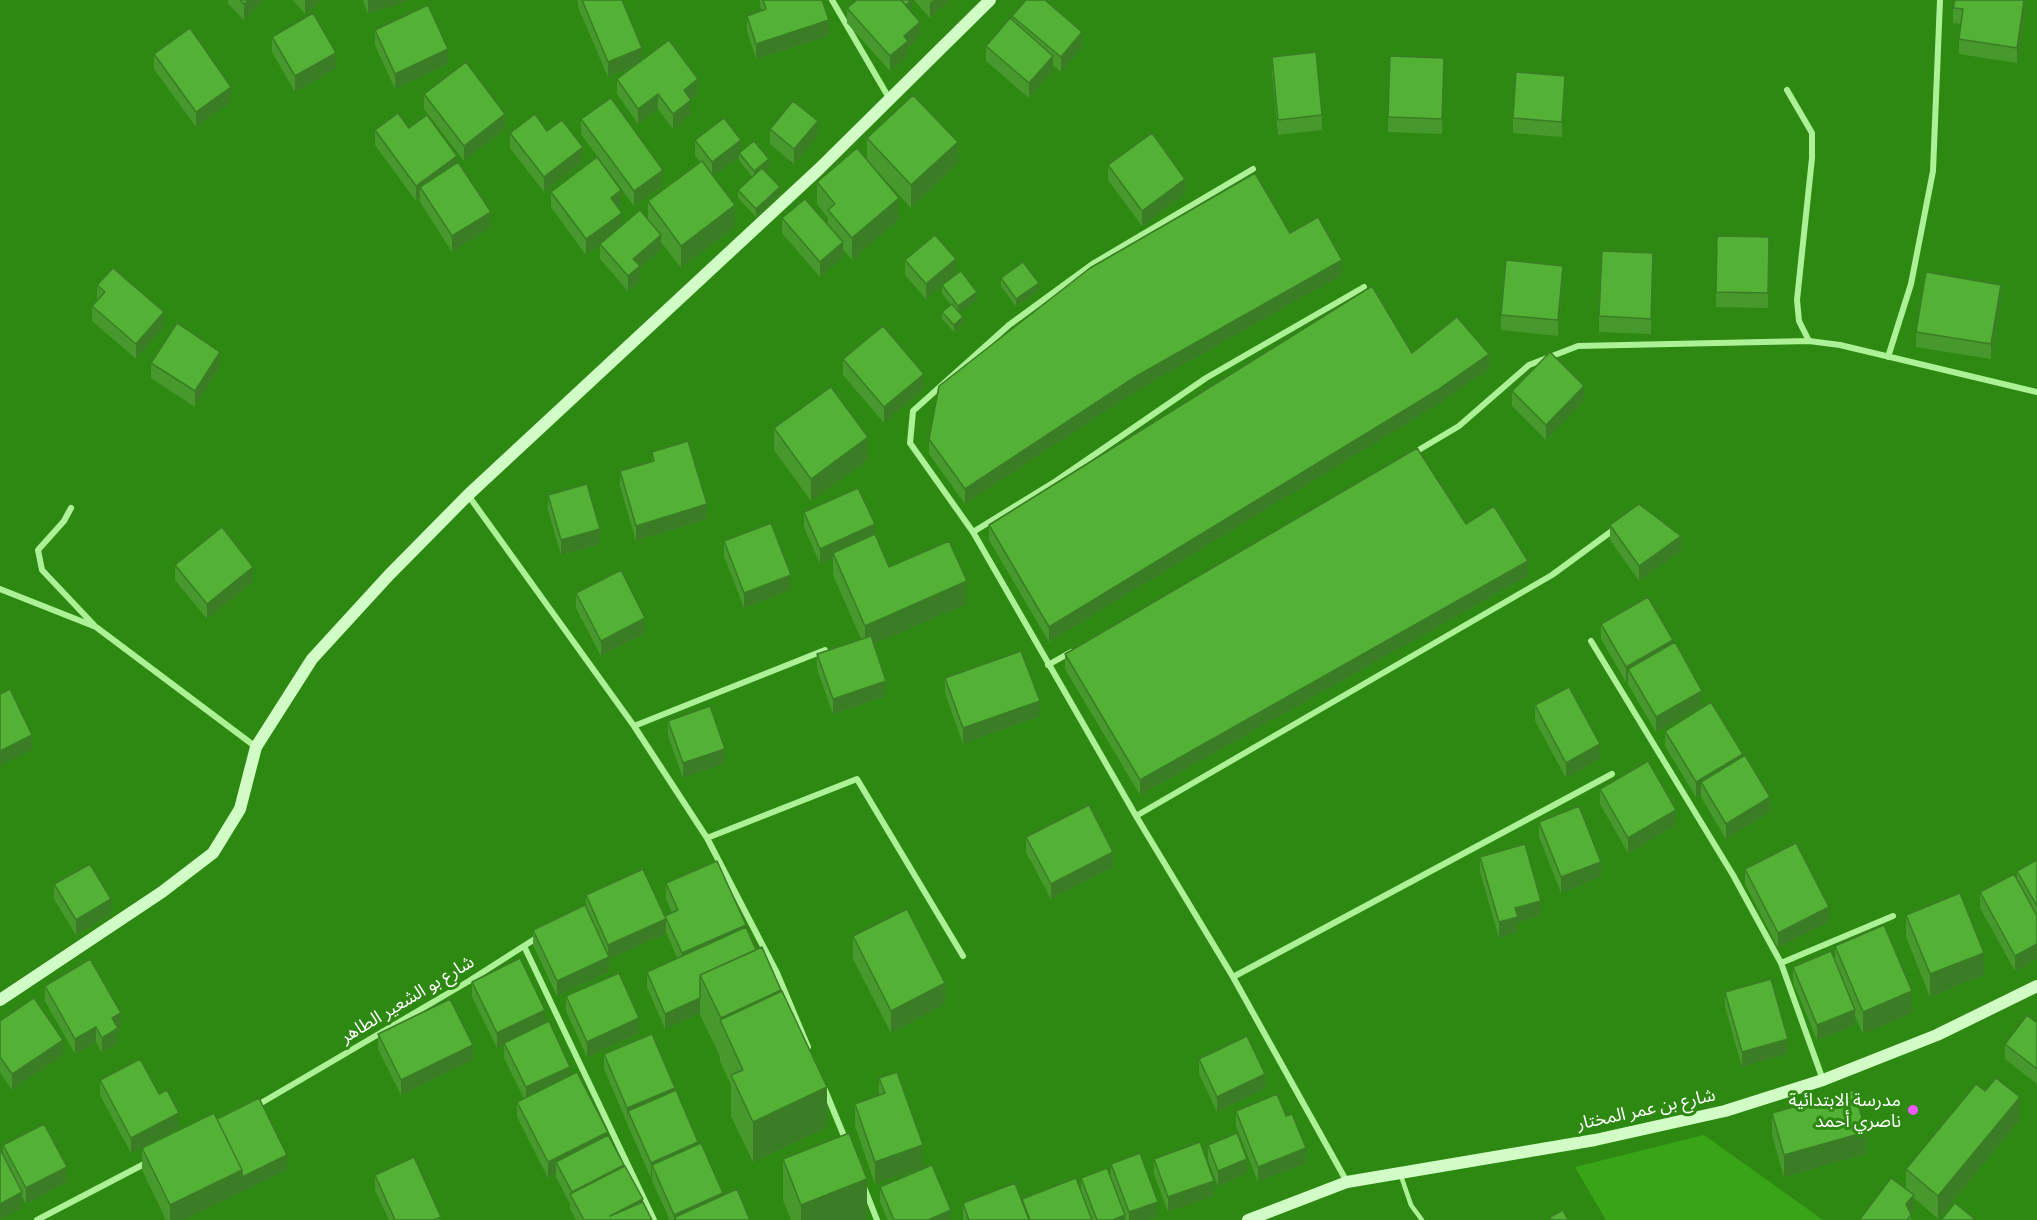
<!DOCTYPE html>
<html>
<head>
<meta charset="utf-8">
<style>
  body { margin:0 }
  canvas { display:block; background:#2d8912 }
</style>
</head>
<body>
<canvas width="2037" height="1220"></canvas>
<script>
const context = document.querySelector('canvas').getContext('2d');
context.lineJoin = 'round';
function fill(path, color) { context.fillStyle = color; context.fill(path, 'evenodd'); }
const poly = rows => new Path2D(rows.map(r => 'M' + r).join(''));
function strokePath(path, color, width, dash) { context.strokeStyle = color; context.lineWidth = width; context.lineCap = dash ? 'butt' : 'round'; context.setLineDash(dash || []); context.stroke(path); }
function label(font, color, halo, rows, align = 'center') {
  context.font = font + ' "Exo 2","Noto Sans Arabic",sans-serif'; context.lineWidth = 6; context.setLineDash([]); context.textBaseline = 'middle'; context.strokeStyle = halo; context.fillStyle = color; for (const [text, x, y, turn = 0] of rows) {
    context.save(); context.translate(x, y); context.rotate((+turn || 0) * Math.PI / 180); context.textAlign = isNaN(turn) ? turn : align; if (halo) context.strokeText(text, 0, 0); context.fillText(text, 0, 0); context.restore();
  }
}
fill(poly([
  [1704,1135,1823,1220,1606,1220,1575,1167]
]), '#3aa419');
strokePath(poly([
  [1400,1173,1411,1205,1422,1220]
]), '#adf197', 4.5);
strokePath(poly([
  [832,0,889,98],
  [1787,90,1812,133,1812,158,1797,300,1799,321,1809,341],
  [1253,169,1094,263,1009,325,913,411,910,443,973,532,1136,816,1233,977,1347,1182],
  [1888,357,1911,284,1933,171,1940,0],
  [1412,454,1459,426,1529,365,1578,346,1809,341,1840,345,2037,392],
  [468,495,634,726,707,838,777,973,808,1047],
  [71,508,64,521,38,550,42,570,94,625],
  [973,532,1056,481,1206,378,1364,287],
  [0,589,96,627,256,747],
  [1591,641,1733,875,1781,963,1823,1080],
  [1048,665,1071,652],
  [634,726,825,650],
  [1136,816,1552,575,1616,528],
  [707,838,857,779,963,956],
  [524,946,654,1220],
  [1781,963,1893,916],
  [1233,977,1612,774],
  [825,1090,846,1141],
  [256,1106,469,981,538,937],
  [864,1187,877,1220],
  [37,1220,148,1162]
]), '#adf197', 6);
strokePath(poly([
  [0,1000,162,892,213,853,240,809,256,747,312,659,389,575,468,495,819,169,990,0],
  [1248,1220,1347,1182,1595,1140,1725,1111,1823,1080,1937,1035,2037,986]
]), '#d1fcc5', 12);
fill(poly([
  [228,0,264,0,244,20,228,4],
  [293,0,322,0,305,14],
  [363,0,411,0,368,14],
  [578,0,622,0,642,60,698,94,691,99,691,115,673,129,658,109,638,124,617,94,617,79,633,67,608,77,578,7],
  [760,0,822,0,829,36,756,59,747,31,747,16,762,11,760,6],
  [913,0,913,6,909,9,920,37,908,48,908,56,890,71,847,23,847,8],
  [914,0,951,0,930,18],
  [1953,8,2025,13,2017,63,1959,54,1959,39,1961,24,1953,23],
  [1012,16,1082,47,1061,72,1053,65,1053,71,1029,98,986,61,986,46,1012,20],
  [375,30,448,64,395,89,375,45],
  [272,37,336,69,295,92,272,52],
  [154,54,231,102,196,127,154,69],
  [1272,57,1322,115,1322,130,1278,135,1272,72],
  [1444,74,1442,134,1388,132,1388,117],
  [1565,91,1562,137,1513,133,1513,118],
  [424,94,505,129,464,161,424,109],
  [581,119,663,185,634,206,581,134],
  [409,128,457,163,491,227,452,252,420,202,420,197,416,201,375,145,375,130],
  [770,129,818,136,794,164,770,144],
  [510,133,583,162,544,192,510,148],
  [867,138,958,164,911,208,868,161,899,220,852,260,843,249,843,257,820,277,782,233,782,218,828,226,828,218,817,204,817,182,867,160],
  [695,140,741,151,769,167,764,171,780,194,756,217,738,198,738,190,752,177,739,160,739,157,713,176,735,227,681,268,661,242,661,250,640,268,640,281,628,291,600,259,600,244,586,255,551,207,551,192,621,205,618,207,622,226,648,219,648,201,700,162,695,155],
  [1108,165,1185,194,1142,226,1108,180],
  [1290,233,1342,275,1135,392,965,504,929,454,929,439],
  [1717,236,1769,237,1768,308,1716,307],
  [905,260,956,274,943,285,977,300,959,313,963,325,954,332,942,319,942,312,951,305,942,293,942,285,926,299,905,275],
  [1653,268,1651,334,1599,332,1599,316],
  [1001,278,1039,291,1016,306,1001,286],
  [1563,281,1558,336,1501,330,1501,315],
  [97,285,164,327,136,359,92,321,92,306,97,300],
  [2001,300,1991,359,1916,347,1916,332],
  [1412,353,1489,369,1436,406,1049,642,989,540,989,525],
  [843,359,924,389,884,423,843,375],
  [151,363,220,367,195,407,151,378],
  [1512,391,1584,401,1546,440,1512,406],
  [774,428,868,460,811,501,774,450],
  [652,452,707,519,636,541,620,486,620,471,652,462],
  [548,495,600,544,561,555,548,510],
  [804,512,875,535,889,567,967,604,874,644,886,696,833,714,817,669,817,654,861,639,833,575,833,558,820,564,804,527],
  [1466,524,1528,576,1140,795,1065,669,1065,654],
  [1610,525,1681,551,1639,581,1610,540],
  [724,541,791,590,744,608,724,556],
  [175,565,253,582,207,619,175,580],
  [576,593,645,634,601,656,576,608],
  [1601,624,1673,643,1702,706,1656,732,1628,684,1628,681,1626,682,1601,639],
  [945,678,1040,716,963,744,945,693],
  [1535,705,1600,759,1566,778,1535,721],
  [668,721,725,764,683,778,668,736],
  [1665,731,1743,756,1770,812,1726,839,1701,797,1701,794,1696,797,1665,746],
  [1600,789,1676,825,1628,853,1600,804],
  [1539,822,1601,877,1561,893,1539,837],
  [1026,837,1113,867,1051,899,1026,852],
  [1480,857,1541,916,1518,922,1518,932,1499,938,1480,872],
  [2037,860,2037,959,2015,971,1980,908,1980,892,2017,880,2017,871],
  [1745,869,1829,922,1778,948,1745,884],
  [666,883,746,928,756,950,781,992,827,1128,753,1162,731,1116,731,1085,720,1061,720,1056,700,1015,700,1013,665,1029,647,987,647,972,677,958,666,932,666,934,609,959,609,972,557,996,533,945,533,930,586,906,586,895,665,918,672,913,666,899],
  [54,884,111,914,76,935,54,899],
  [1906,915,1984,975,1930,997,1906,937],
  [853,936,945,1005,891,1033,853,959],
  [1835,946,1912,1013,1863,1034,1855,1016,1855,1025,1817,1040,1793,982,1793,967,1835,960],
  [472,982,545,1023,570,1075,608,1136,652,1220,576,1220,570,1209,570,1204,556,1177,556,1173,548,1178,517,1117,517,1102,524,1099,504,1058,504,1045,497,1048,472,997],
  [45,986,121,1028,118,1030,118,1043,102,1053,96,1042,75,1054,45,1001],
  [1725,992,1788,1054,1742,1067,1725,1007],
  [566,996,639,1034,587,1057,566,1011],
  [0,1021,63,1055,12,1090,0,1072],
  [2037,1023,2037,1084,2005,1059,2005,1044],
  [378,1034,473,1060,401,1095,378,1049],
  [604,1054,675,1091,698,1145,723,1195,750,1220,670,1220,652,1181,652,1177,651,1178,628,1126,628,1123,627,1123,604,1069],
  [1199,1059,1265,1089,1217,1112,1199,1074],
  [879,1078,923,1168,875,1184,855,1126,855,1104,879,1095],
  [100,1080,159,1094,179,1128,131,1153,100,1095],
  [1236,1111,1306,1163,1258,1182,1236,1126],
  [1772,1113,1866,1154,1784,1177,1772,1135],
  [217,1119,287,1170,184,1220,166,1220,142,1170,142,1148],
  [2020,1120,1938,1219,1914,1198,1914,1210,1911,1213,1911,1220,1860,1220,1860,1219,1906,1189,1906,1169],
  [3,1145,67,1182,26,1204,22,1196,22,1208,0,1219,0,1149,3,1156],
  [1208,1145,1247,1174,1218,1186,1208,1160],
  [783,1159,867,1220,791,1220,783,1200],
  [1154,1159,1214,1196,1168,1212,1154,1174],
  [1111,1164,1158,1217,1149,1220,1126,1220,1125,1217,1125,1220,963,1220,963,1203,1022,1203,1022,1199,1081,1191,1081,1178,1111,1178],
  [375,1175,441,1220,389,1220,375,1190],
  [880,1187,951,1220,888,1220,880,1202]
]), '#47992e');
fill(poly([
  [249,0,264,0,244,20,244,4],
  [305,0,322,0,305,14],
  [368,0,411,0,368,14],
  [911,0,913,0,913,6,904,15,904,7],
  [934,0,951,0,930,18,930,3],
  [2025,0,2025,13,2017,63,2017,48],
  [829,20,829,36,756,59,756,44],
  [920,22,920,37,908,48,908,56,890,71,890,56,904,36],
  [1082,32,1082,47,1061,72,1061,57],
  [642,48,642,63,608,77,608,62],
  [448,49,448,64,395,89,395,74],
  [336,53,336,69,295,92,295,76],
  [1053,56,1053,71,1029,98,1029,83],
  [1444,58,1444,74,1442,134,1442,119],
  [1565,76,1565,91,1562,137,1562,122],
  [698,79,698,94,684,105,684,90],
  [231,87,231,102,196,127,196,112],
  [658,94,658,109,638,124,638,109],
  [691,100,691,115,673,129,673,114],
  [505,114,505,129,464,161,464,146],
  [818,121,818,136,794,164,794,149],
  [741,140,741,155,739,153,739,157,712,177,712,162],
  [958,142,958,164,911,208,911,185],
  [583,147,583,162,544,192,544,177],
  [457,156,457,171,420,187,420,197,416,201,416,186],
  [769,159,769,167,754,179,754,171],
  [663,170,663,185,634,206,634,191],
  [1185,179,1185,194,1142,226,1142,211],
  [780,187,780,194,756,217,756,209],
  [621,190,621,205,611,213,611,198],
  [899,198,899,220,852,260,852,238],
  [735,205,735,227,681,268,681,246],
  [491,212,491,227,452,252,452,236],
  [622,213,622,228,586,255,586,239],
  [661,235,661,250,640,268,640,281,628,291,628,276,633,259],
  [843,242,843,257,820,277,820,262],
  [956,259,956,274,926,299,926,284],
  [1342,260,1342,275,1135,392,965,504,965,489,1135,377],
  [1563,266,1563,281,1558,336,1558,320],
  [1039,283,1039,291,1016,306,1016,299],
  [2001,285,2001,300,1991,359,1991,344],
  [977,292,977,300,958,314,958,306],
  [164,312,164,327,136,359,136,344],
  [963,317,963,325,954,332,954,325],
  [220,352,220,367,195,407,195,391],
  [1489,354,1489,369,1436,406,1049,642,1049,627],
  [924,374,924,389,884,423,884,407],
  [1584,386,1584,401,1546,440,1546,425],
  [868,437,868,460,811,501,811,479],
  [707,504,707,519,636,541,636,526],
  [875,524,875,539,833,553,833,558,820,564,820,549],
  [600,529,600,544,561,555,561,540],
  [1681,536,1681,551,1639,581,1639,566],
  [1528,561,1528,576,1140,795,1140,780],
  [253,567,253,582,207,619,207,604],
  [791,575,791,590,744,608,744,593],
  [967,581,967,604,865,648,865,626],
  [645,618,645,634,601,656,601,641],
  [1673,640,1673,655,1628,669,1628,681,1626,682,1626,667],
  [886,681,886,696,833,714,833,699],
  [1702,691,1702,706,1656,732,1656,717],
  [1040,701,1040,716,963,744,963,728],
  [32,735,32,750,0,766,0,751],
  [1600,744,1600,759,1566,778,1566,763],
  [725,749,725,764,683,778,683,763],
  [1743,754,1743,769,1701,782,1701,794,1696,797,1696,782],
  [1770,797,1770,812,1726,839,1726,824],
  [1676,810,1676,825,1628,853,1628,838],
  [1113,852,1113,867,1051,899,1051,884],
  [1601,862,1601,877,1561,893,1561,877],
  [111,899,111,914,76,935,76,920],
  [1541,901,1541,916,1518,922,1518,932,1499,938,1499,922,1515,908],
  [1829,907,1829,922,1778,948,1778,933],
  [666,919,666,934,609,959,609,972,557,996,557,981,608,958,608,945],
  [746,925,746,940,682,968,682,953],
  [2037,944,2037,959,2015,971,2015,956],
  [1984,953,1984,975,1930,997,1930,974],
  [945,983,945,1005,891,1033,891,1011],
  [781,990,781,1030,721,1022,721,1018],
  [1912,991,1912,1013,1863,1034,1863,1012],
  [700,998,700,1013,665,1029,665,1014],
  [545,1010,545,1025,504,1043,504,1045,497,1048,497,1033],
  [1855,1010,1855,1025,1817,1040,1817,1025],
  [121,1013,121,1028,118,1030,118,1043,102,1053,102,1038,112,1018],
  [639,1018,639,1034,587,1057,587,1042],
  [96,1027,96,1042,75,1054,75,1039],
  [1788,1039,1788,1054,1742,1067,1742,1052],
  [63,1040,63,1055,12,1090,12,1074],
  [473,1045,473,1060,401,1095,401,1080],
  [570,1067,570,1082,526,1103,526,1087],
  [1265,1074,1265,1089,1217,1112,1217,1097],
  [827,1087,827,1128,753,1162,753,1122],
  [675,1088,675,1104,628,1111,627,1123,627,1108],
  [2020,1097,2020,1120,1938,1219,1938,1196],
  [179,1113,179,1128,131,1153,131,1138],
  [608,1132,608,1147,556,1162,556,1173,548,1178,548,1162],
  [1866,1132,1866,1154,1784,1177,1784,1155],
  [698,1142,698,1157,652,1165,652,1177,651,1178,651,1163],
  [923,1145,923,1168,875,1184,875,1162],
  [1306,1148,1306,1163,1258,1182,1258,1167],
  [287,1155,287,1170,184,1220,170,1220,170,1205,242,1170],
  [1247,1159,1247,1174,1218,1186,1218,1171],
  [624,1165,624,1180,572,1197,572,1192],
  [67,1167,67,1182,26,1204,26,1188],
  [867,1179,867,1220,801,1220,801,1205],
  [1214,1181,1214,1196,1168,1212,1168,1197],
  [22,1192,22,1208,0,1219,0,1204],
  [723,1193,723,1208,675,1217,675,1220,674,1220,674,1215],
  [1914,1195,1914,1210,1906,1219,1906,1204],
  [643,1199,643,1215,610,1216],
  [1158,1202,1158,1217,1149,1220,1129,1220,1129,1212],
  [951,1210,951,1220,928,1220],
  [1125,1215,1125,1220,1113,1220]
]), '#3a7d25');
const building = poly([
  [240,0,249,0,244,4,240,0],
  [582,0,622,0,642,48,608,62,582,0],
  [763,0,822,0,829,20,756,44,747,16,766,9,763,0],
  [857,0,901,0,920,22,904,36,908,41,890,56,847,8,857,0],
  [901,0,911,0,906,5,901,0],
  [1026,0,1045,0,1082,32,1061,57,1012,16,1026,0],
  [1955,0,2024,0,2017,48,1959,39,1963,9,1953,8,1955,0],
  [428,5,448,49,395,74,375,30,428,5],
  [313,13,336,53,295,76,272,37,313,13],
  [1010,18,1053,56,1029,83,986,46,1010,18],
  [190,28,231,87,196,112,154,54,190,28],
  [669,40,698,79,684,90,691,100,673,114,658,94,638,109,617,79,669,40],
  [1316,52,1322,115,1278,120,1272,57,1316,52],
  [1390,56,1444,58,1442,119,1388,117,1390,56],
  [466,62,505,114,464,146,424,94,466,62],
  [1516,72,1565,76,1562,122,1513,118,1516,72],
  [913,95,958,142,911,185,867,138,913,95],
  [611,98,663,170,634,191,581,119,611,98],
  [793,101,818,121,794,149,770,129,793,101],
  [398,113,409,128,427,115,457,156,416,186,375,130,398,113],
  [535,114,547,131,562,120,583,147,544,177,510,133,535,114],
  [724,118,741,140,712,162,695,140,724,118],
  [1152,133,1185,179,1142,211,1108,165,1152,133],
  [754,141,769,159,754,171,739,153,754,141],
  [857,148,899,198,852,238,828,210,835,204,817,182,857,148],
  [597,157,621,190,611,198,622,213,586,239,551,192,597,157],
  [702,161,735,205,681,246,648,201,702,161],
  [458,162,491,212,452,236,420,187,458,162],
  [762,168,780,187,756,209,738,190,762,168],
  [1255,173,1290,233,1318,217,1342,260,1135,377,965,489,929,439,939,386,1090,268,1255,173],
  [805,199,843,242,820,262,782,218,805,199],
  [640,210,661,235,633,259,640,266,628,276,600,244,640,210],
  [935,235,956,259,926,284,905,260,935,235],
  [1717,236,1769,237,1768,293,1716,292,1717,236],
  [1602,251,1653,253,1651,319,1599,316,1602,251],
  [1506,260,1563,266,1558,320,1501,315,1506,260],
  [1023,262,1039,283,1016,299,1001,278,1023,262],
  [113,268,164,312,136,344,92,306,105,292,97,285,113,268],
  [961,271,977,292,958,306,942,285,961,271],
  [1926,272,2001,285,1991,344,1916,332,1926,272],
  [1372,286,1412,353,1457,317,1489,354,1436,391,1049,627,989,525,1372,286],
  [952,304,963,317,954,325,942,312,952,304],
  [177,323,220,352,195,391,151,363,177,323],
  [883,326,924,374,884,407,843,359,883,326],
  [1550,352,1584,386,1546,425,1512,391,1550,352],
  [831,387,868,437,811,479,774,428,831,387],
  [688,441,707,504,636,526,620,471,654,461,652,452,688,441],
  [1417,448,1466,524,1494,506,1528,561,1140,780,1065,654,1417,448],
  [587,484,600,529,561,540,548,495,587,484],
  [858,488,875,524,820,549,804,512,858,488],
  [1639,504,1681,536,1639,566,1610,525,1639,504],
  [771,523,791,575,744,593,724,541,771,523],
  [222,527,253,567,207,604,175,565,222,527],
  [875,534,889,567,949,541,967,581,865,626,833,553,875,534],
  [621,570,645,618,601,641,576,593,621,570],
  [1648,597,1673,640,1626,667,1601,624,1648,597],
  [871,636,886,681,833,699,817,654,871,636],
  [1675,642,1702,691,1656,717,1628,669,1675,642],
  [1021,651,1040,701,963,728,945,678,1021,651],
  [1569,687,1600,744,1566,763,1535,705,1569,687],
  [10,689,32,735,0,751,0,694,10,689],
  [1711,702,1743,754,1696,782,1665,731,1711,702],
  [710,706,725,749,683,763,668,721,710,706],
  [1745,755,1770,797,1726,824,1701,782,1745,755],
  [1648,761,1676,810,1628,838,1600,789,1648,761],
  [1089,805,1113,852,1051,884,1026,837,1089,805],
  [1579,806,1601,862,1561,877,1539,822,1579,806],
  [1796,843,1829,907,1778,933,1745,869,1796,843],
  [1525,844,1541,901,1515,908,1518,917,1499,922,1480,857,1525,844],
  [2037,860,2037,906,2017,871,2037,860],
  [717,861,746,925,682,953,665,916,678,910,666,883,717,861],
  [90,864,111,899,76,920,54,884,90,864],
  [643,869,666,919,608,945,586,895,643,869],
  [2014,874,2037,916,2037,944,2015,956,1980,892,2014,874],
  [1960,893,1984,953,1930,974,1906,915,1960,893],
  [585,905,609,957,557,981,533,930,585,905],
  [907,909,945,983,891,1011,853,936,907,909],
  [1884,925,1912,991,1863,1012,1835,946,1884,925],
  [746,927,756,950,700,975,700,998,665,1014,647,972,746,927],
  [762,947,781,990,721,1018,700,975,762,947],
  [1831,951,1855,1010,1817,1025,1793,967,1831,951],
  [520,958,545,1010,497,1033,472,982,520,958],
  [90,959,121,1013,112,1018,118,1028,102,1038,96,1027,75,1039,45,986,90,959],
  [619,973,639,1018,587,1042,566,996,619,973],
  [1771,979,1788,1039,1742,1052,1725,992,1771,979],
  [782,991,827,1087,753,1122,731,1075,743,1070,720,1020,782,991],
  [34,998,63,1040,12,1074,0,1057,0,1021,34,998],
  [450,999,473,1045,401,1080,378,1034,450,999],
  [2027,1015,2037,1023,2037,1069,2005,1044,2027,1015],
  [549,1021,570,1067,526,1087,504,1043,549,1021],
  [652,1034,675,1088,627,1108,604,1054,652,1034],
  [1247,1036,1265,1074,1217,1097,1199,1059,1247,1036],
  [140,1059,159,1094,167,1090,179,1113,131,1138,100,1080,140,1059],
  [577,1072,608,1132,548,1162,517,1102,577,1072],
  [897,1072,923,1145,875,1162,855,1104,885,1093,879,1078,897,1072],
  [1996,1078,2020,1097,1938,1196,1906,1169,1976,1084,1985,1091,1996,1078],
  [676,1090,698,1142,651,1163,628,1111,676,1090],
  [1854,1090,1866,1132,1784,1155,1772,1113,1854,1090],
  [1277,1094,1286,1116,1292,1114,1306,1148,1258,1167,1236,1111,1277,1094],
  [259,1098,287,1155,242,1177,242,1170,217,1119,259,1098],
  [214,1113,242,1170,170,1205,142,1148,214,1113],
  [44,1124,67,1167,26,1188,3,1145,44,1124],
  [849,1133,867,1179,801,1205,783,1159,849,1133],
  [1237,1133,1247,1159,1218,1171,1208,1145,1237,1133],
  [608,1135,624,1165,572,1192,556,1162,608,1135],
  [1200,1142,1214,1181,1168,1197,1154,1159,1200,1142],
  [701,1143,723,1193,674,1215,652,1165,701,1143],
  [0,1149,22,1192,0,1204,0,1149],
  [1140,1153,1158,1202,1129,1212,1111,1164,1140,1153],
  [414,1157,441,1217,434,1220,395,1220,375,1175,414,1157],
  [932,1165,951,1210,928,1220,894,1220,880,1187,932,1165],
  [625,1166,643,1199,610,1216,643,1202,652,1220,584,1220,570,1194,625,1166],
  [1107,1168,1125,1215,1113,1220,1097,1220,1081,1178,1107,1168],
  [1076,1178,1092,1220,1030,1220,1022,1199,1076,1178],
  [1891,1178,1914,1195,1906,1204,1911,1215,1907,1220,1861,1220,1860,1219,1891,1178],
  [1015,1183,1029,1220,969,1220,963,1203,1015,1183],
  [737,1189,750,1220,676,1220,675,1217,737,1189],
  [1955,1203,1976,1220,1941,1220,1955,1203],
  [1563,1210,1568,1220,1551,1220,1550,1217,1563,1210]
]);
fill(building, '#53b235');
strokePath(building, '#3a7d25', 1.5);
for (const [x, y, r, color] of [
  [1913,1110,6,"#f257ff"]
]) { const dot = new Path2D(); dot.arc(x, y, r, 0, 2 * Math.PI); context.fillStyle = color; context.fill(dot); strokePath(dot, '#2d8912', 2); }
label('18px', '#fff', '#2d8912', [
  ["شارع بو الشعير الطاهر",407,999,-31],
  ["شارع بن عمر المختار",1646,1109,-12]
]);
label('18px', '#fff', '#2d8912', [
  ["مدرسة الابتدائية",1901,1100],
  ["ناصري أحمد",1901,1121]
], 'right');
</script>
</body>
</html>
